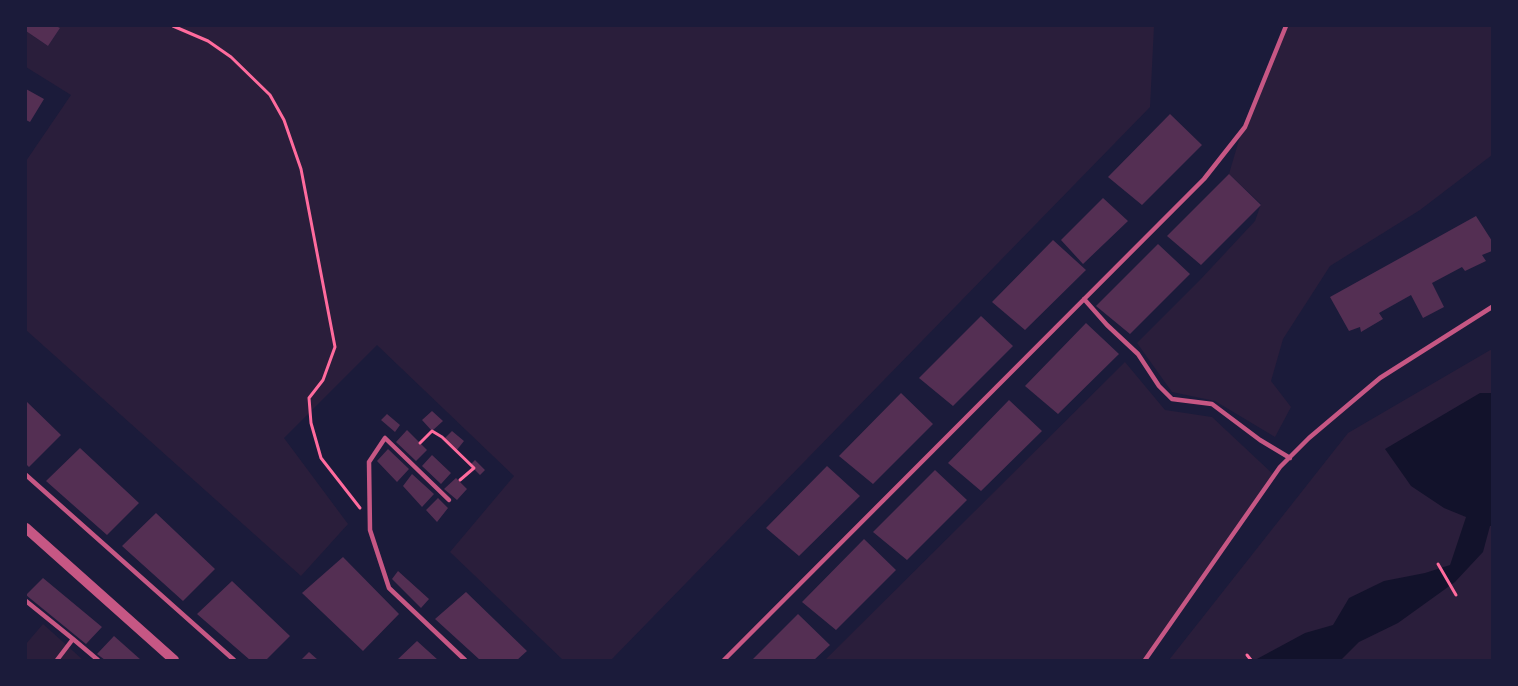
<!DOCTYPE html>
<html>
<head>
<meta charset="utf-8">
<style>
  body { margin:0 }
  #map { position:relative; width:1518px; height:686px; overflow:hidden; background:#1b1b3a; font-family:"Golos Text",sans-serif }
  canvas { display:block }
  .frame { position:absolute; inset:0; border:27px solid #1b1b3a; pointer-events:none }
</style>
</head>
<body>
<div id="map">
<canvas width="1518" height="686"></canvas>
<div class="frame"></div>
</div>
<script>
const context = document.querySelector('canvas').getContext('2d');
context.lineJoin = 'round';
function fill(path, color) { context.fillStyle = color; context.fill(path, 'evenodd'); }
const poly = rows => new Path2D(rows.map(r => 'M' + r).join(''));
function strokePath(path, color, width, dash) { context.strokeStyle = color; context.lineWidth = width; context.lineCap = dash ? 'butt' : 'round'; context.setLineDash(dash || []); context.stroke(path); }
fill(poly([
  [56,26,1154,26,1150,107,611,660,563,660,450,552,514,476,377,345,284,438,348,524,301,576,26,330,26,161,71,95,26,67,26,31,48,46,60,28],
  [1286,26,1492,26,1492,155,1420,210,1330,266,1283,339,1271,381,1291,407,1275,437,1215,401,1172,392,1137,343,1200,280,1255,221,1261,204,1229,174,1241,133],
  [1492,349,1492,660,1169,660,1348,433],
  [1125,362,1165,410,1212,417,1275,476,1146,660,825,660],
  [43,624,83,660,26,660,26,644]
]), '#2a1e3b');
fill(poly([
  [1480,393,1492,393,1492,526,1490,526,1483,552,1455,582,1398,623,1359,642,1342,659,1337,660,1255,660,1305,633,1333,625,1349,598,1384,581,1425,573,1450,565,1466,517,1444,508,1411,486,1385,449]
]), '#12122b');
fill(poly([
  [26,26,56,26,60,28,48,46,26,31],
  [26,89,44,99,30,122,26,120],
  [1170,114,1202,145,1142,205,1108,177],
  [1229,174,1261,205,1201,265,1167,236],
  [1103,198,1128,221,1083,264,1061,240],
  [1476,216,1492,241,1492,251,1482,255,1486,261,1465,271,1462,267,1432,283,1444,307,1423,318,1411,295,1379,313,1383,319,1361,332,1360,327,1349,331,1330,297],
  [1053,240,1086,270,1025,330,992,302],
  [1158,244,1190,274,1130,334,1096,306],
  [981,316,1013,346,953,406,919,378],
  [1086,323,1119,354,1058,414,1025,386],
  [901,393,933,424,873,484,839,456],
  [1009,400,1042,431,981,491,948,463],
  [26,401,61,435,29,467,26,464],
  [432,411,443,421,432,431,422,420],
  [387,414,400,425,395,432,381,420],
  [407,430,427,450,416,461,396,442],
  [452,431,464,441,456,451,444,439],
  [80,448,139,503,107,535,46,481],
  [388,449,409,469,397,482,377,461],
  [432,455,451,473,441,484,422,466],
  [475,460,485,470,480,475,470,465],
  [827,466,860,496,799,556,766,528],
  [935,470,967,500,907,560,873,532],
  [412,474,434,494,422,507,403,486],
  [456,478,467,489,457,500,444,489],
  [438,498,448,508,437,522,426,510],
  [156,513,215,569,183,601,122,546],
  [864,539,896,570,836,630,802,602],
  [343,557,399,614,363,651,302,593],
  [398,571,429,599,421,608,392,579],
  [43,578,102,627,86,644,26,595],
  [232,581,290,636,266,660,250,660,197,614],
  [466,592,527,651,517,660,480,660,435,619],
  [798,614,830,645,814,660,752,660],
  [114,636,141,660,105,660,97,654],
  [417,641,438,660,397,660],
  [309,652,318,660,301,660]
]), '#542f53');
strokePath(poly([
  [173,26,208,41,231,57,270,95,284,120,301,169,335,347,323,380,309,398,311,423,321,458,360,508],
  [420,443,432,431,442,437,474,468,460,480],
  [1438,564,1456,595],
  [1247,655,1251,660]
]), '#ff6b9d', 3);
strokePath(poly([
  [1084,299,1107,325,1138,354,1159,386,1172,399,1212,404,1260,440,1290,458],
  [26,475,234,660],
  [449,500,385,438,369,462,370,530,389,588,465,660],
  [26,601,73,639],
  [57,660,73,639,98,660],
  [724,660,1204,179,1245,127,1286,26],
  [1145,660,1280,467,1309,438,1380,378,1492,307]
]), '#c65784', 4.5);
strokePath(poly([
  [26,528,174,660]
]), '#c65784', 10);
</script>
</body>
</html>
